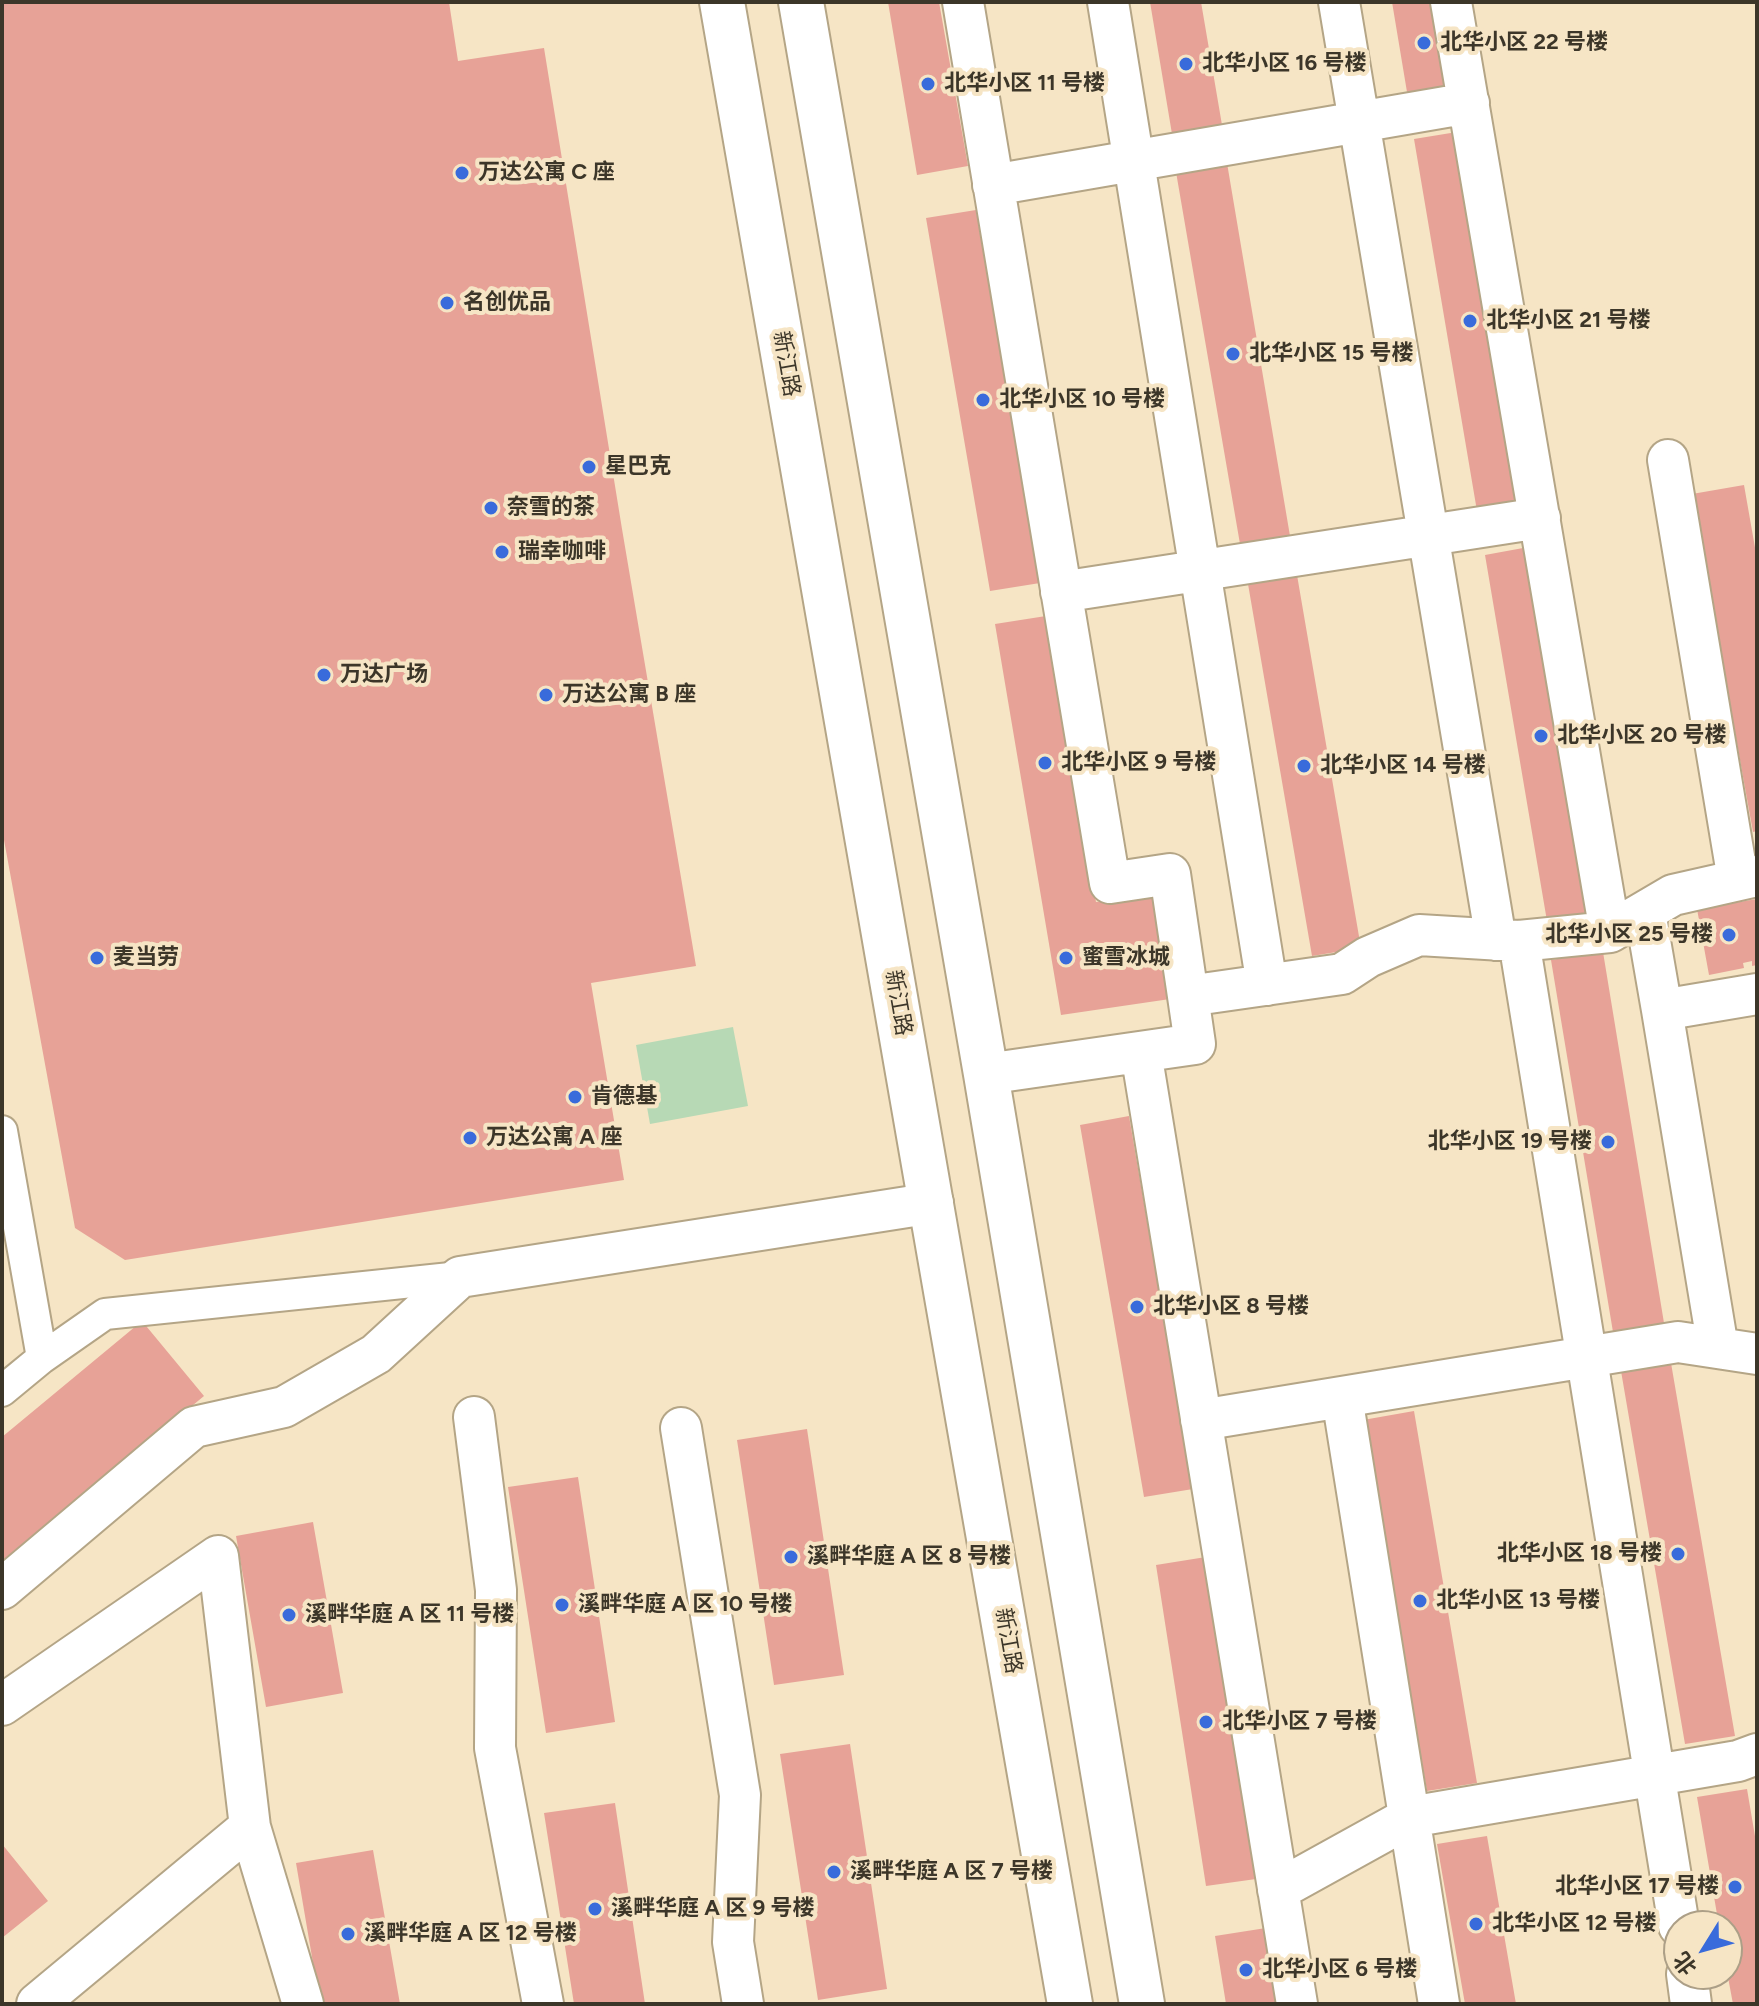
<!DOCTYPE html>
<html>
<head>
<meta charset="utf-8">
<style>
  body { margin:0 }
  #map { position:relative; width:1759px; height:2006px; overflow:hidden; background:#f6e5c5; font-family:Figtree,"Noto Sans SC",sans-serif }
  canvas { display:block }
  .frame { position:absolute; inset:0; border:4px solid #3c3629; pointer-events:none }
  .north { position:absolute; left:1663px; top:1910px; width:80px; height:80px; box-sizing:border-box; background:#f6e5c5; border:2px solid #ac9f87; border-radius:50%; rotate:233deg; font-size:22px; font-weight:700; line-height:32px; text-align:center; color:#3c3629 }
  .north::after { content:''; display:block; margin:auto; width:28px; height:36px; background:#396bdb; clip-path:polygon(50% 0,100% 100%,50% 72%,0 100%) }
</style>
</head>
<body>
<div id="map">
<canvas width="1759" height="2006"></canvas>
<div class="frame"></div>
<div class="north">北</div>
</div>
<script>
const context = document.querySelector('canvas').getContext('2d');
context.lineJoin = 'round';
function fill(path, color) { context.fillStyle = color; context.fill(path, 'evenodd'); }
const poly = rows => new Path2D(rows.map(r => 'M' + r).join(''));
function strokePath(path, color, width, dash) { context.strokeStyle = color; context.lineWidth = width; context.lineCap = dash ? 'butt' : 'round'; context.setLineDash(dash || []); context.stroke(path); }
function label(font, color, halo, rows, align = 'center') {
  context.font = font + ' Figtree,"Noto Sans SC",sans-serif'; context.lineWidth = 8; context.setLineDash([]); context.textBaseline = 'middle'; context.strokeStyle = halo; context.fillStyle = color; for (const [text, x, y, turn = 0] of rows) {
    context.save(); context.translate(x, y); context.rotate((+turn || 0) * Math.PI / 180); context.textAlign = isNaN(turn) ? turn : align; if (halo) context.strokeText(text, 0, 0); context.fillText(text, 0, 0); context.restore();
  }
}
fill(poly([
  [733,1027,748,1106,650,1124,636,1045]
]), '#b7d9b5');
fill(poly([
  [2,2,449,2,458,61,544,48,622,529,696,966,591,983,624,1180,125,1260,75,1228,2,829],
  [888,2,939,2,968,166,917,175],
  [1150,2,1201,2,1222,125,1172,134],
  [1392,2,1443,2,1457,84,1407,92],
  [1463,131,1527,503,1477,511,1414,139],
  [1227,163,1290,536,1240,544,1176,172],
  [976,210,1040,583,990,591,926,218],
  [1744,485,1757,559,1757,831,1753,832,1692,494],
  [1534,546,1598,918,1548,927,1485,555],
  [1297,575,1361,948,1312,956,1248,584],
  [1046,616,1096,902,1154,893,1170,999,1061,1015,995,624],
  [1757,899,1757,965,1752,966,1752,961,1743,963,1744,968,1709,975,1697,909],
  [1603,952,1664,1323,1613,1332,1551,960],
  [1129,1116,1193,1489,1144,1497,1080,1125],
  [142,1321,204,1396,2,1563,2,1437],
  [1671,1363,1735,1736,1685,1744,1621,1371],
  [1414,1411,1477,1783,1427,1791,1363,1420],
  [807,1429,844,1675,774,1685,737,1440],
  [578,1477,615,1722,546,1733,508,1487],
  [313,1522,343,1693,266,1707,236,1536],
  [1206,1557,1256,1879,1206,1886,1156,1565],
  [850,1744,887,1989,818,2000,780,1754],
  [1747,1789,1757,1848,1757,2004,1733,2004,1727,1972,1727,1926,1719,1926,1697,1797],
  [615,1803,645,2004,574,2004,544,1813],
  [1487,1836,1516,2004,1465,2004,1437,1844],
  [2,1844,48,1901,2,1938],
  [373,1850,400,2004,320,2004,296,1863],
  [1266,1928,1278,2004,1226,2004,1215,1936]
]), '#e7a297');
const pedestrian = poly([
  [2,1131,42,1358],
  [2,1391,42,1358,105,1314,460,1277]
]);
const minor = poly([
  [963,2,1110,883,1170,874,1188,996],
  [1108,2,1267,985],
  [1339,2,1496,940],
  [1451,2,1610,932],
  [993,185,1469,103],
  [1668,460,1738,880],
  [1061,592,1540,518],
  [1645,912,1662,1010,1757,994],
  [1519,941,1679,1926],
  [1662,1010,1718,1348],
  [1141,1052,1297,2004],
  [986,1074,1195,1044,1188,996,1342,974,1368,957,1419,935,1519,941,1610,932,1673,895,1757,876],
  [1342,1397,1439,2004],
  [474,1417,496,1590,495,1748,543,2004],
  [1201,1420,1678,1342,1757,1354],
  [681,1428,740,1795,733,1942,743,2004],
  [2,1589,194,1427,284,1407,376,1354,460,1277,933,1203],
  [2,1705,218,1556,250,1827,303,2004],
  [1278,1890,1410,1817,1738,1761,1757,1754],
  [1687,1974,1691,2004],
  [37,2004,250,1827]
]);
const secondary = poly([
  [722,2,1070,2004],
  [801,2,986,1074,1142,2004]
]);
strokePath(pedestrian, '#b4a586', 34);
strokePath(minor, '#b4a586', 44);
strokePath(secondary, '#b4a586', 48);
strokePath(pedestrian, '#fff', 30);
strokePath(minor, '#fff', 40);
strokePath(secondary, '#fff', 44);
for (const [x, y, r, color] of [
  [1424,43,8,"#396bdb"],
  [1186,64,8,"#396bdb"],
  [928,84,8,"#396bdb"],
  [462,173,8,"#396bdb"],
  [447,303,8,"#396bdb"],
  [1470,321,8,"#396bdb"],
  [1233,354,8,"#396bdb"],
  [983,400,8,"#396bdb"],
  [589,467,8,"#396bdb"],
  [491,508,8,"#396bdb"],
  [502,552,8,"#396bdb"],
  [324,675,8,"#396bdb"],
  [546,695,8,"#396bdb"],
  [1541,736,8,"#396bdb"],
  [1045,763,8,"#396bdb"],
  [1304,766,8,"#396bdb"],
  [1729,935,8,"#396bdb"],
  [97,958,8,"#396bdb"],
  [1066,958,8,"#396bdb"],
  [575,1097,8,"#396bdb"],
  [470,1138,8,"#396bdb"],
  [1608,1142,8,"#396bdb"],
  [1137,1307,8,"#396bdb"],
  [1678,1554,8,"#396bdb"],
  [791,1557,8,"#396bdb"],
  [1420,1601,8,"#396bdb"],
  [562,1605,8,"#396bdb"],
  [289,1615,8,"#396bdb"],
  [1206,1722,8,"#396bdb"],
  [834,1872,8,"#396bdb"],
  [1735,1887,8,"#396bdb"],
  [595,1909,8,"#396bdb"],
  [1476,1924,8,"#396bdb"],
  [348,1934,8,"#396bdb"],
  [1246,1970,8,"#396bdb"]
]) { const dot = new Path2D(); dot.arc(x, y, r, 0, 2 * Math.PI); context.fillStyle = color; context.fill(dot); strokePath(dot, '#f6e5c5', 3); }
label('bold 22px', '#3c3629', '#f6e5c5', [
  ["北华小区 22 号楼",1440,43],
  ["北华小区 16 号楼",1202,64],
  ["北华小区 11 号楼",944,84],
  ["万达公寓 C 座",478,173],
  ["名创优品",463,303],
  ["北华小区 21 号楼",1486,321],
  ["北华小区 15 号楼",1249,354],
  ["北华小区 10 号楼",999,400],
  ["星巴克",605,467],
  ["奈雪的茶",507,508],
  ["瑞幸咖啡",518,552],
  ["万达广场",340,675],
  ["万达公寓 B 座",562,695],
  ["北华小区 20 号楼",1557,736],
  ["北华小区 9 号楼",1061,763],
  ["北华小区 14 号楼",1320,766],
  ["北华小区 25 号楼",1713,935,"right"],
  ["麦当劳",113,958],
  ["蜜雪冰城",1082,958],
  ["肯德基",591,1097],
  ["万达公寓 A 座",486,1138],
  ["北华小区 19 号楼",1592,1142,"right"],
  ["北华小区 8 号楼",1153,1307],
  ["北华小区 18 号楼",1662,1554,"right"],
  ["溪畔华庭 A 区 8 号楼",807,1557],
  ["北华小区 13 号楼",1436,1601],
  ["溪畔华庭 A 区 10 号楼",578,1605],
  ["溪畔华庭 A 区 11 号楼",305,1615],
  ["北华小区 7 号楼",1222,1722],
  ["溪畔华庭 A 区 7 号楼",850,1872],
  ["北华小区 17 号楼",1719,1887,"right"],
  ["溪畔华庭 A 区 9 号楼",611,1909],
  ["北华小区 12 号楼",1492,1924],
  ["溪畔华庭 A 区 12 号楼",364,1934],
  ["北华小区 6 号楼",1262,1970]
], 'left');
label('22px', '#3c3629', '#f6e5c5', [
  ["新江路",786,364,80],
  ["新江路",898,1003,80],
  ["新江路",1008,1641,80]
]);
</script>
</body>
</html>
